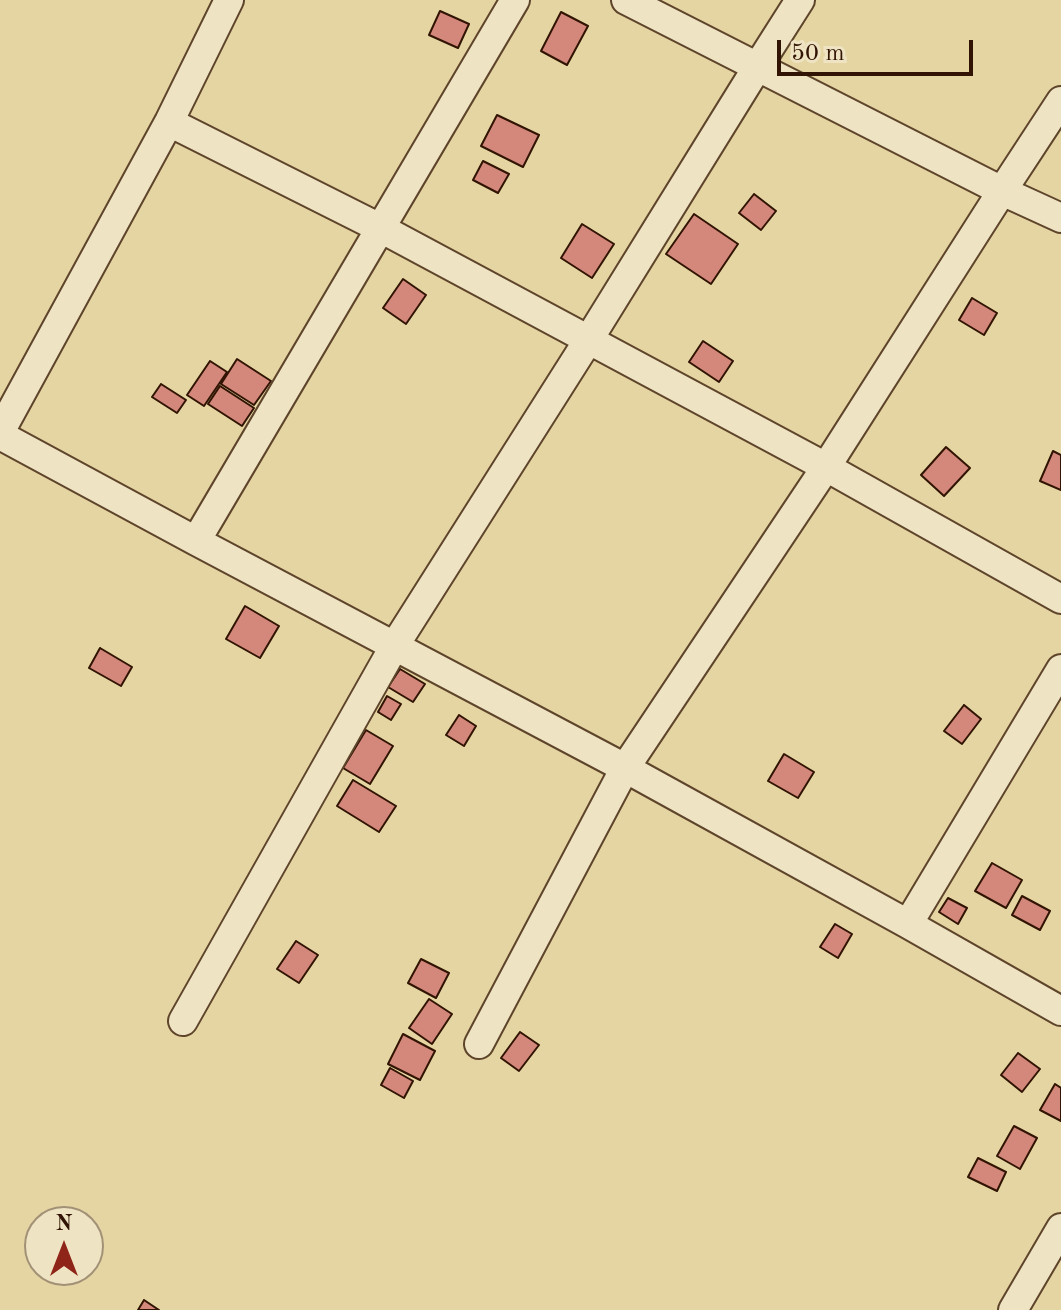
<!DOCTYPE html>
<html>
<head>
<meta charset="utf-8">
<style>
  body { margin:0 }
  #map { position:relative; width:1061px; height:1310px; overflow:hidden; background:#e5d5a2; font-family:"Old Standard TT",serif }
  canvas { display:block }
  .north { position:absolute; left:24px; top:1206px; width:80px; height:80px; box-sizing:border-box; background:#eee4c3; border:2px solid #a29176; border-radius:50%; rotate:0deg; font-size:22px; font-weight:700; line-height:32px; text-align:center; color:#311403 }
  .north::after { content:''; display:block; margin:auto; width:28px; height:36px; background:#8f2418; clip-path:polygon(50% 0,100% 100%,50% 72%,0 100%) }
  .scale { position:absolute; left:777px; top:40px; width:196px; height:36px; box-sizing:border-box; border:4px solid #311403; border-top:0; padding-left:10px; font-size:24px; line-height:28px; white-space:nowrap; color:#311403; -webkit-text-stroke:6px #eee4c3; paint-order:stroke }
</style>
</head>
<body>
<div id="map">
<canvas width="1061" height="1310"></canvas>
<div class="north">N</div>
<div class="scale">50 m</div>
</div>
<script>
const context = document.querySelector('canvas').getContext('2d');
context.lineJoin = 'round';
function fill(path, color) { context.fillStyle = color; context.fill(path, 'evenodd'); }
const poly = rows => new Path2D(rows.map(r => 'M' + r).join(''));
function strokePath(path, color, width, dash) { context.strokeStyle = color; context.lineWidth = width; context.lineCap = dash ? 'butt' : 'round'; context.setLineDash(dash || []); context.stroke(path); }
const building = poly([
  [440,11,469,24,458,48,429,35,440,11],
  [561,12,588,26,567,65,541,51,561,12],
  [497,115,539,135,523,167,481,146,497,115],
  [483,161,509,174,498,193,473,180,483,161],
  [754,194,776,211,761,230,739,213,754,194],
  [694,214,738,244,711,284,666,254,694,214],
  [582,224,614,244,592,278,561,258,582,224],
  [403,279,426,295,406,324,383,308,403,279],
  [972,298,997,313,984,335,959,320,972,298],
  [703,341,733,361,719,382,689,362,703,341],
  [237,359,271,381,254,405,221,384,237,359],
  [210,361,227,372,204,406,187,395,210,361],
  [161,384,186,400,177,413,152,397,161,384],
  [220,386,254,408,242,426,208,404,220,386],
  [946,447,970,468,944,496,921,475,946,447],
  [1053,451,1061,455,1061,490,1040,481,1053,451],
  [245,606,279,626,260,658,226,639,245,606],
  [100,648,132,667,121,686,89,668,100,648],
  [400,669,425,684,413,702,388,687,400,669],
  [387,696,401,704,391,720,378,712,387,696],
  [964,705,981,719,962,744,944,731,964,705],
  [459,715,476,726,464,746,446,735,459,715],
  [366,730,393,746,370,784,343,768,366,730],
  [784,754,814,772,798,798,768,781,784,754],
  [353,780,396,806,379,832,337,806,353,780],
  [992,863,1022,880,1006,908,975,891,992,863],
  [1022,896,1050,911,1040,930,1012,915,1022,896],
  [948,898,967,908,958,924,939,912,948,898],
  [835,924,852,934,838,958,820,947,835,924],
  [296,941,318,955,299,983,277,969,296,941],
  [421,959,449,973,436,998,408,983,421,959],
  [429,999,452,1014,432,1044,409,1028,429,999],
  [520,1032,539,1045,519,1071,501,1058,520,1032],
  [403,1034,435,1051,420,1080,388,1064,403,1034],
  [1018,1053,1040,1069,1022,1092,1001,1075,1018,1053],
  [390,1068,413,1081,404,1098,381,1085,390,1068],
  [1055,1084,1061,1088,1061,1121,1040,1110,1055,1084],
  [1014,1126,1037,1138,1020,1169,997,1156,1014,1126],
  [978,1158,1006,1172,997,1191,968,1177,978,1158],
  [144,1300,159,1310,138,1310,144,1300]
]);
fill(building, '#d3887b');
strokePath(building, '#311403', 2);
const street = poly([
  [626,0,1002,191,1061,218],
  [169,122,382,229,826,467,1061,599],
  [0,432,169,122,229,0],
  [0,435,196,541,625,768,908,924,1061,1011],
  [196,541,515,0],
  [908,924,1061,669],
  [183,1021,395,645,589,339,758,66,800,0],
  [479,1044,625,768,826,467,1002,191,1061,101],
  [1013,1310,1061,1228]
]);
strokePath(street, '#5e442b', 32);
strokePath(street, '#eee4c3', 28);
</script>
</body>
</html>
